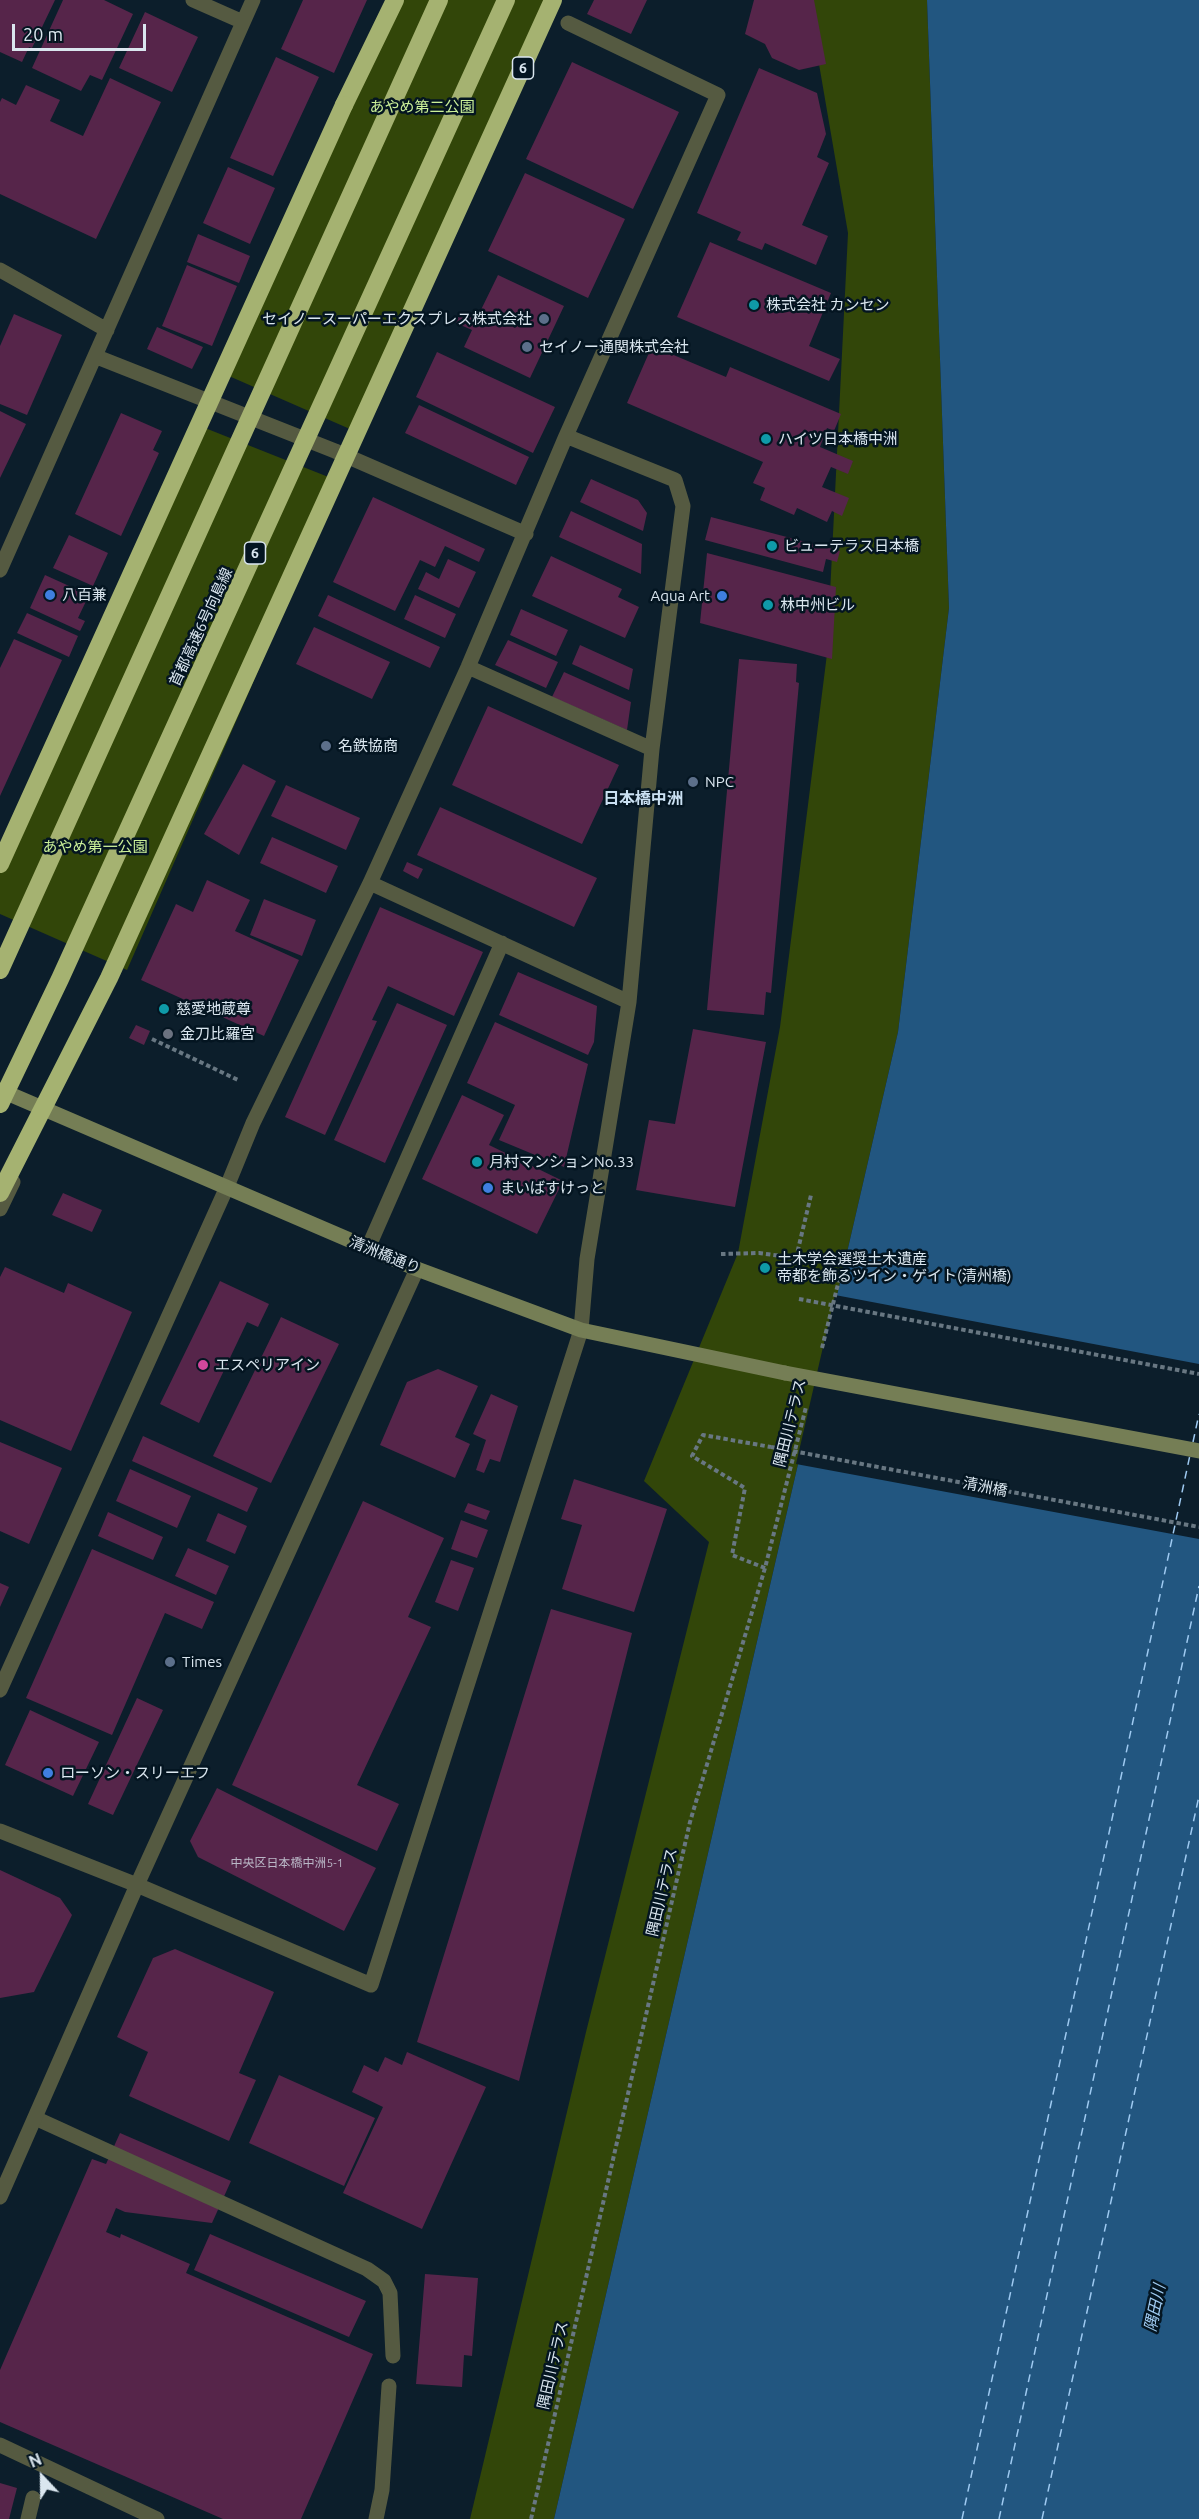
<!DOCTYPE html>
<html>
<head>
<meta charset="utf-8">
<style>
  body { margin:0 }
  #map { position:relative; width:1199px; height:2519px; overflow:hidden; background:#0c1e2b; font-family:Ubuntu,sans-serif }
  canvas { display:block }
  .north { position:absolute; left:12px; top:2447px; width:60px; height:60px; -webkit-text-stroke:4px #041521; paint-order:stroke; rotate:338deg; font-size:16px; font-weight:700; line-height:24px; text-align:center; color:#dae6ef }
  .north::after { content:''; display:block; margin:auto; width:21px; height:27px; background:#dae6ef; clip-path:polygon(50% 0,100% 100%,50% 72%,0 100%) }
  .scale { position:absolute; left:12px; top:24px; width:134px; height:27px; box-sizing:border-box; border:3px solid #dae6ef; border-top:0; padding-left:8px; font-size:18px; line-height:21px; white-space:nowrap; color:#dae6ef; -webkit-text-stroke:4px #041521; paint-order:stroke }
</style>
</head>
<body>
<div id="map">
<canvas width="1199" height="2519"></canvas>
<div class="north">N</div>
<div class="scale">20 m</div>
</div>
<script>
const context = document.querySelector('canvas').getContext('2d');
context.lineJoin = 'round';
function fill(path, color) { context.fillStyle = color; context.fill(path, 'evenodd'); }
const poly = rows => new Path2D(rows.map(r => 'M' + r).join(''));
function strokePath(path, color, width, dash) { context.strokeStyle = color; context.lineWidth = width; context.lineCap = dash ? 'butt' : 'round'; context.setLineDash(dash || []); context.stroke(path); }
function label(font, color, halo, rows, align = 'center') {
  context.font = font + ' Ubuntu,"Noto Sans JP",sans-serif'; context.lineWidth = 5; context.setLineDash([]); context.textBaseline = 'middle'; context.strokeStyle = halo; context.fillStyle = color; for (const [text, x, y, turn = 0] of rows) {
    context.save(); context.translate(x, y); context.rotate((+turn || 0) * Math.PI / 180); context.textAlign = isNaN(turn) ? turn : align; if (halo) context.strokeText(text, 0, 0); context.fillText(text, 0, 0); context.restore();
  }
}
fill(poly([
  [388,0,552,0,359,433,222,373],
  [808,0,927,0,949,608,898,1032,554,2519,470,2519,586,2032,709,1542,644,1481,738,1253,780,1027,827,654,848,233],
  [195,424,341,482,127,970,0,914,0,867]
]), '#324609');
fill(poly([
  [927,0,1199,0,1199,2519,554,2519,898,1032,949,608]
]), '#225680');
fill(poly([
  [835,1295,1199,1364,1199,1539,796,1464]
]), '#0c1e2b');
strokePath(poly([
  [1193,1442,1199,1414],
  [962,2519,1190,1455],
  [999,2519,1199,1586],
  [1042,2519,1199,1796]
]), '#9fcaf1', 1.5, [8, 6]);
fill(poly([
  [0,0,55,0,32,48,29,47,22,62,0,52],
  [63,0,104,0,133,14,102,80,90,75,81,91,32,68],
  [303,0,367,0,334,73,281,49],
  [594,0,647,0,631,34,587,14],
  [754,0,814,0,826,64,799,70,772,58,765,44,745,34],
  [145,12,198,37,172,92,119,68],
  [276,57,319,77,273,176,230,158],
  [572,62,679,112,633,209,526,159],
  [759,68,817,93,826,134,817,157,829,163,802,225,828,236,816,265,765,243,762,250,737,240,741,232,697,213],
  [110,78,161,102,96,239,0,194,0,102,2,98,16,105,26,85,60,100,50,121,83,136],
  [228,167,275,188,250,244,203,223],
  [525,173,625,219,588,298,488,251],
  [198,234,250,256,239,283,187,262],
  [710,242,831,293,809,346,840,359,829,381,677,317],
  [187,265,237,286,212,346,162,326],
  [498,275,564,306,530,378,464,347,472,330,456,323,460,312,476,320],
  [14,314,62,335,27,415,0,404,0,346],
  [157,327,203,347,192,369,147,349],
  [652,346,726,377,730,367,841,414,834,431,827,428,820,447,853,461,848,474,831,467,822,487,849,498,842,516,832,511,827,522,797,508,794,515,760,500,765,488,753,483,763,462,627,403],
  [437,352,555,407,533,453,416,397],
  [419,405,529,457,516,485,405,433],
  [0,411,26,424,0,478],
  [121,413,162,431,153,450,159,453,121,536,75,514],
  [591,479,638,500,647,513,643,531,580,502],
  [373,497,485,549,479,562,445,546,435,567,420,560,395,611,333,582],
  [571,511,642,544,641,574,559,537],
  [711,517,840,551,837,562,826,559,823,572,705,540],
  [69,535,108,553,93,586,53,568],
  [707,553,836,587,832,659,700,623],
  [551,556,622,589,618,597,639,607,625,638,532,596],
  [448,559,476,572,459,608,418,589,426,572,439,579],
  [45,575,89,595,78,618,85,621,80,631,30,608],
  [328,595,440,647,430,668,318,616],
  [415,595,456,614,445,638,404,619],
  [521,609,568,630,556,656,510,635],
  [27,613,78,636,69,657,17,633],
  [314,627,390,662,372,699,296,664],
  [14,639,62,660,0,796,0,668],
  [508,640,558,662,546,688,495,665],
  [580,645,633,669,629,690,572,664],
  [739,659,797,664,796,682,799,683,771,993,766,992,764,1015,707,1010],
  [564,672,631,702,627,730,552,697],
  [488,706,619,765,582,844,452,785],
  [243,764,276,781,239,855,204,834],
  [286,785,360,818,346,850,271,816],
  [440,807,597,878,574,927,417,855],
  [272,837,338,866,326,893,260,863],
  [407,862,423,869,418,879,403,871],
  [207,880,250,900,235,931,299,960,264,1036,141,980,176,904,193,912],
  [264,899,316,920,302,956,250,935],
  [380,907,483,952,454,1016,388,986,372,1020,377,1021,325,1135,285,1117],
  [518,972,597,1006,594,1042,588,1055,499,1015],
  [397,1003,447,1025,385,1163,334,1140],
  [495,1022,588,1064,564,1167,499,1140,515,1105,467,1083],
  [136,1025,150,1031,144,1045,129,1038],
  [693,1029,766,1042,735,1207,636,1190,649,1120,675,1124],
  [462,1095,504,1115,489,1145,563,1181,537,1234,422,1179],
  [63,1193,102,1210,92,1232,52,1215],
  [5,1267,64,1293,68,1283,132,1312,71,1451,0,1420,0,1277],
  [220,1281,269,1304,258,1327,247,1322,199,1423,160,1404],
  [281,1317,339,1344,271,1483,213,1456],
  [438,1369,478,1386,455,1437,470,1444,455,1478,380,1445,407,1382],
  [491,1394,518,1406,500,1462,490,1459,484,1473,476,1470,486,1440,473,1434],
  [143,1436,258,1488,247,1512,132,1461],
  [0,1442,62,1468,29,1544,0,1531],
  [130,1469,191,1496,177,1528,116,1501],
  [574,1479,667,1509,634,1612,562,1589,582,1525,561,1519],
  [363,1501,444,1538,408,1617,431,1627,357,1785,399,1804,377,1851,232,1785],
  [468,1503,490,1511,486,1520,464,1512],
  [108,1512,163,1537,153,1560,98,1536],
  [218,1513,247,1526,235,1554,206,1541],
  [461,1520,488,1530,477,1558,451,1549],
  [188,1548,229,1566,216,1595,175,1576],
  [92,1549,214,1602,202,1629,165,1613,112,1735,26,1698],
  [451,1560,474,1568,458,1611,435,1602],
  [0,1583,9,1587,0,1607],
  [551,1609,632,1633,519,2081,417,2042],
  [137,1698,163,1710,113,1815,88,1804],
  [30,1710,99,1742,73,1796,5,1765],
  [217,1788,376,1868,344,1931,198,1857,190,1841],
  [0,1870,60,1898,72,1915,34,1992,0,1998],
  [175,1949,274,1992,239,2073,256,2080,229,2141,129,2096,148,2052,117,2037,153,1958],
  [407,2052,486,2087,422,2229,343,2193,383,2107,352,2092,364,2065,378,2072,385,2057,402,2065],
  [279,2075,375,2118,344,2186,249,2143],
  [120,2133,231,2181,212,2223,125,2212,116,2208,106,2232,120,2238,121,2234,190,2264,186,2273,373,2354,301,2519,223,2519,0,2422,0,2370,92,2159,106,2164],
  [210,2234,366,2301,349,2337,194,2270],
  [425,2274,478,2278,472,2356,464,2355,462,2387,416,2384],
  [0,2483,17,2488,9,2519,0,2519]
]), '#56254a');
strokePath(poly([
  [152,1039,238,1080],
  [721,1254,759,1253,796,1258,811,1195],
  [822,1348,840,1276],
  [765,1568,732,1555,745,1488,692,1456,703,1435,771,1447],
  [531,2519,690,1822,765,1568,806,1407]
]), '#687782', 4, [4.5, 3]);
strokePath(poly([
  [35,2118,367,2269,384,2281,390,2293,393,2356],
  [0,2445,157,2519],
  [28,2519,33,2498],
  [376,2519,382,2490,389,2386]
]), '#555a41', 15);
strokePath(poly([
  [193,0,243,22],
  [0,270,107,330],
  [97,357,335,451,526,534],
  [566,436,718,95,568,23],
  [0,570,253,0],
  [468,667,652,749],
  [370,883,629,1002],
  [0,1209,13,1182],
  [368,1248,502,943],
  [0,1690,226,1189,253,1123,370,883,468,667,566,436,675,480,683,506,652,749,629,1002,587,1259,581,1330,371,1985,137,1885,0,1831],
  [0,2197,137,1885,417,1269]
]), '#555a41', 15);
strokePath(poly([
  [0,1090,417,1269,581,1330,785,1373]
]), '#757e55', 15);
strokePath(poly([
  [344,105,395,0]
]), '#a5b271', 18);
strokePath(poly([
  [799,1299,1199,1374],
  [771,1447,1199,1527]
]), '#687782', 4, [4.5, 3]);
strokePath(poly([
  [785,1373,1199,1451]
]), '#757e55', 15);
strokePath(poly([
  [0,864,344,105],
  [0,970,439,0],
  [0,1104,60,979,506,0],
  [0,1193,109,978,553,0]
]), '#a5b271', 18);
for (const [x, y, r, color] of [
  [754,305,6,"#0f9aa8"],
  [544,319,6,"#5c6f8a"],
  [527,347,6,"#5c6f8a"],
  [766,439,6,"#0f9aa8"],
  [772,546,6,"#0f9aa8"],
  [50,595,6,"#3f7fe0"],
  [722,596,6,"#3f7fe0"],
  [768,605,6,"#0f9aa8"],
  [326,746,6,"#5c6f8a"],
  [693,782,6,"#5c6f8a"],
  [164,1009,6,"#0f9aa8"],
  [168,1034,6,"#6b7280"],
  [477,1162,6,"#0f9aa8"],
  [488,1188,6,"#3f7fe0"],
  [765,1268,6,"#0f9aa8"],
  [203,1365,6,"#d1479c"],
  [170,1662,6,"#5c6f8a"],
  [48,1773,6,"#3f7fe0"]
]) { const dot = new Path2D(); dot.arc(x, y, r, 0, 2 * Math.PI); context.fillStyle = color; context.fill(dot); strokePath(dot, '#041521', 2); }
label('12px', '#b9b6c6', null, [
  ["中央区日本橋中洲5-1",287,1863]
]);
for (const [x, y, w] of [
  [523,68,21],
  [255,553,21]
]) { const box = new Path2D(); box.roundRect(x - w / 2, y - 11, w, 22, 4.5); context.fillStyle = '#041521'; context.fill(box); strokePath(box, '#dae6ef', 1.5); }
label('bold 14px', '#dae6ef', null, [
  ["6",523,68],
  ["6",255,553]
]);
label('15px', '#ccf199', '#041521', [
  ["あやめ第二公園",422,107],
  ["あやめ第一公園",95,847]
]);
label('15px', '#dae6ef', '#041521', [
  ["株式会社 カンセン",766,305],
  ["セイノースーパーエクスプレス株式会社",532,319,"right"],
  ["セイノー通関株式会社",539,347],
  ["ハイツ日本橋中洲",778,439],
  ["ビューテラス日本橋",784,546],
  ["八百兼",62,595],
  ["Aqua Art",710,596,"right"],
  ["林中州ビル",780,605],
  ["名鉄協商",338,746],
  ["NPC",705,782],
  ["慈愛地蔵尊",176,1009],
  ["金刀比羅宮",180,1034],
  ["月村マンションNo.33",489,1162],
  ["まいばすけっと",500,1188],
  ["土木学会選奨土木遺産",777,1259],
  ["帝都を飾るツイン・ゲイト(清州橋)",777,1276],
  ["エスペリアイン",215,1365],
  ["Times",182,1662],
  ["ローソン・スリーエフ",60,1773]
], 'left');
label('15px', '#dae6ef', '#041521', [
  ["首都高速6号向島線",201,627,-65],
  ["清洲橋通り",385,1255,22],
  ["隅田川テラス",790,1423,-76],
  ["清洲橋",985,1487,11],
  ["隅田川テラス",662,1892,-77],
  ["隅田川テラス",553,2365,-77]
]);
label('bold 16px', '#cae0f2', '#041521', [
  ["日本橋中洲",643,799]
]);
label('italic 16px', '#9fcaf1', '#041521', [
  ["隅田川",1155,2308,-78]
]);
</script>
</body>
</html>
